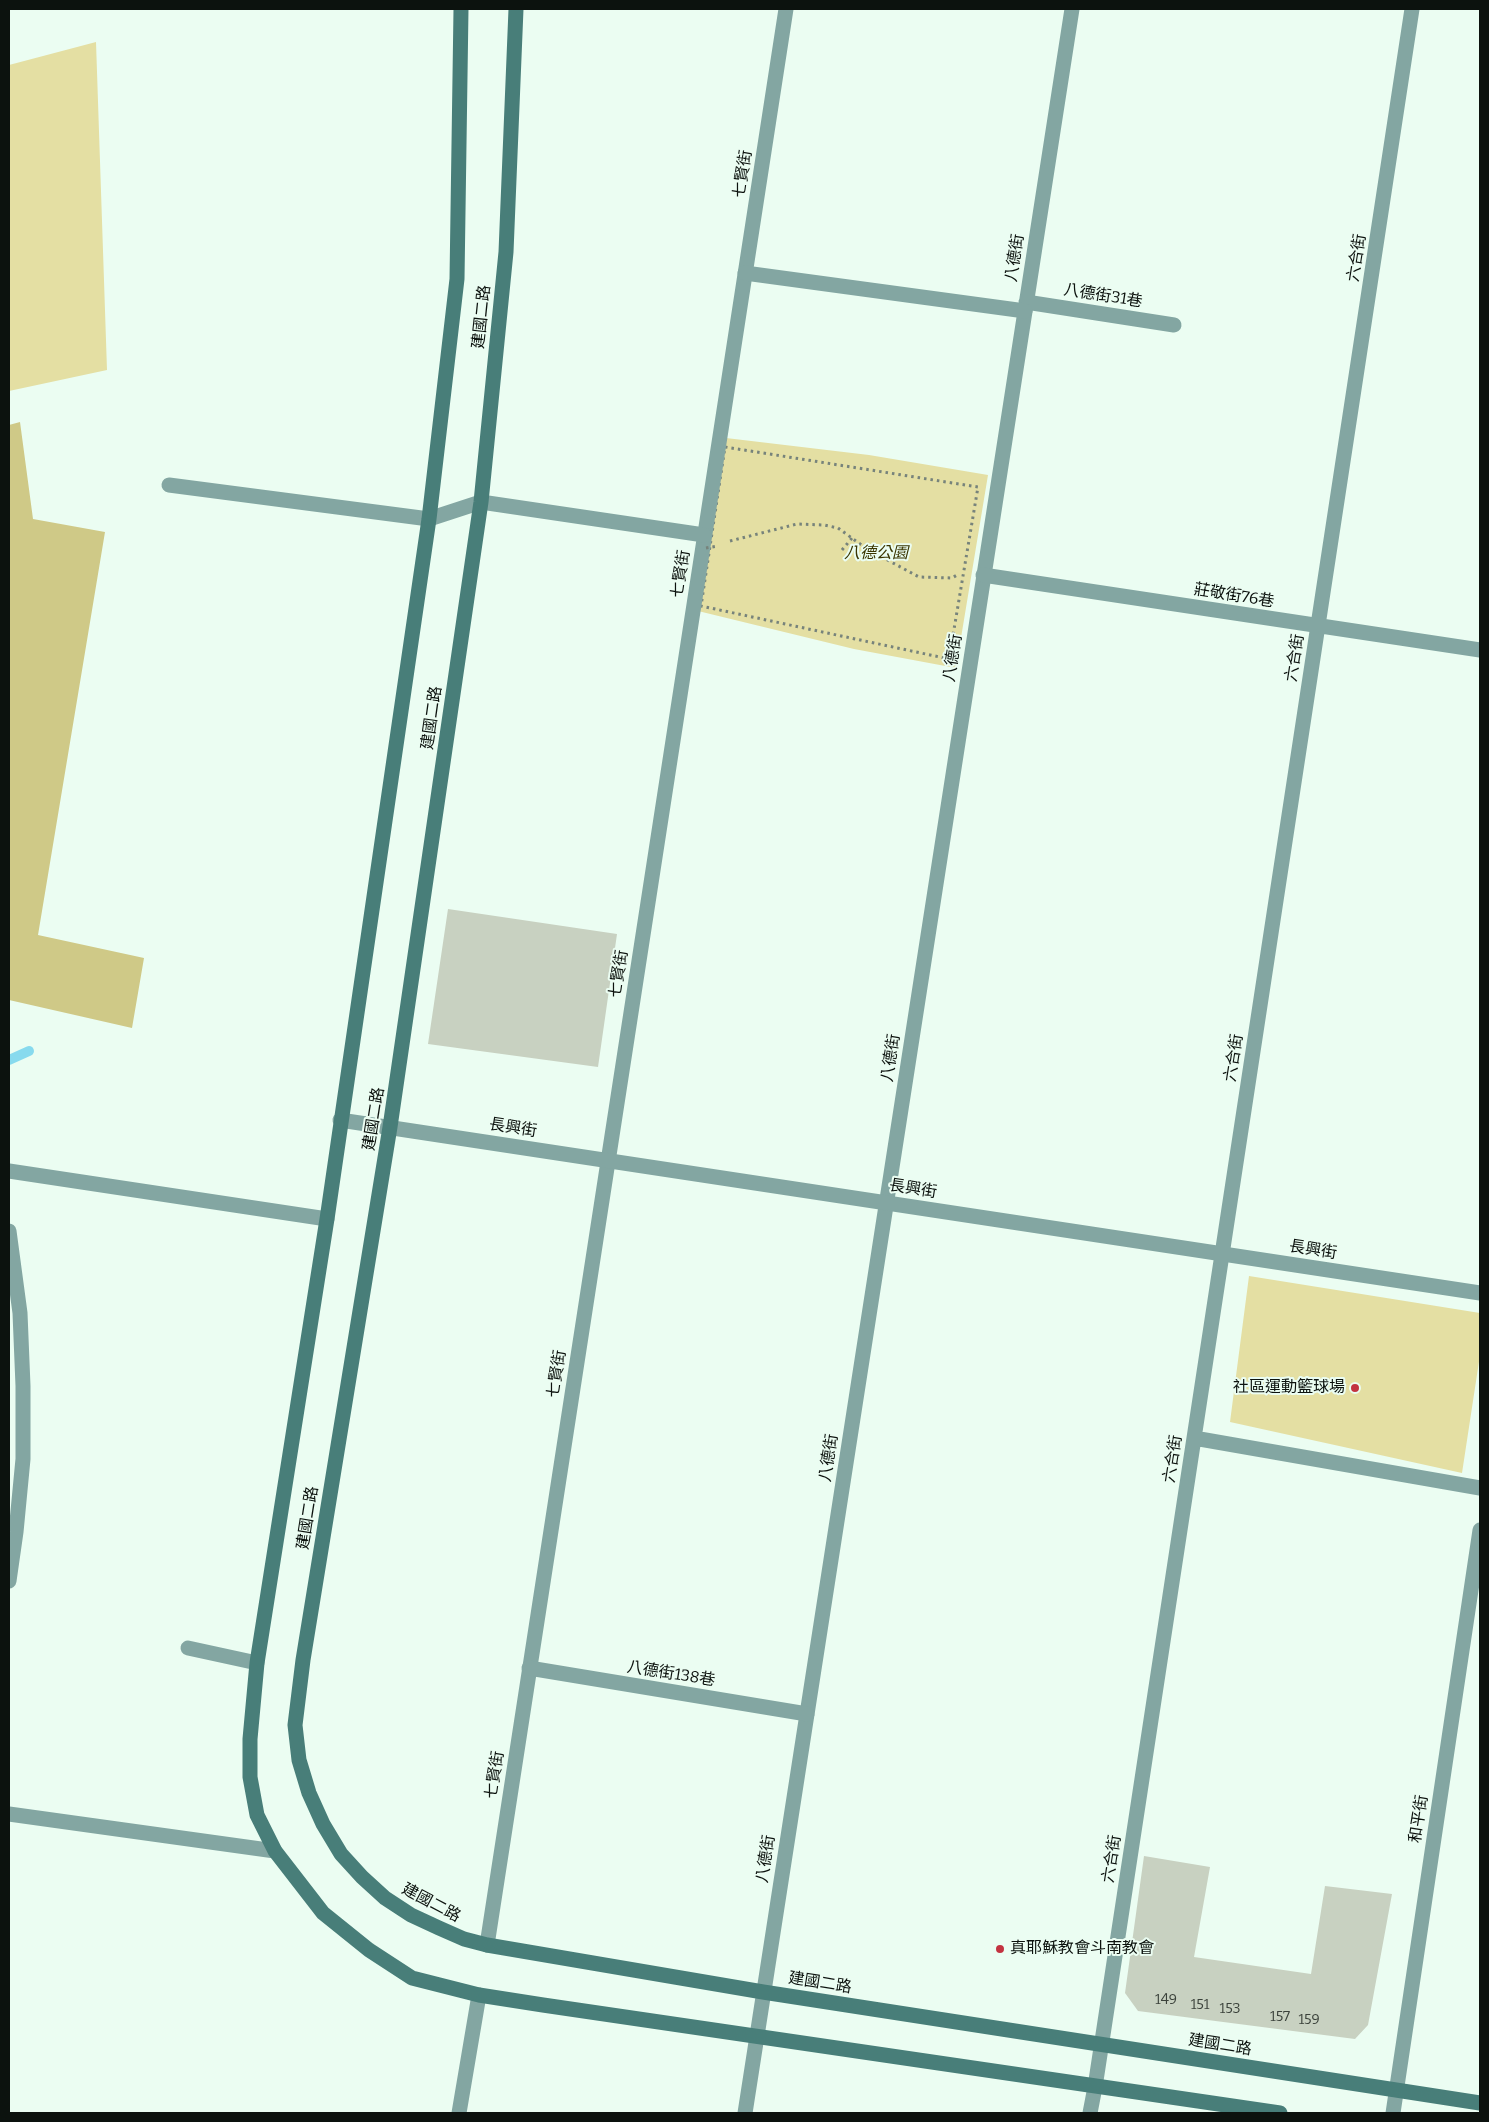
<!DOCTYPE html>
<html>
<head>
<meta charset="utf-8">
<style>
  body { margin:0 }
  #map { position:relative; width:1489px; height:2122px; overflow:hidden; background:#ebfdf2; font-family:Bitter,serif }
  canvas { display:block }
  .frame { position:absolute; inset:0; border:10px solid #0c120e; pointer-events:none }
</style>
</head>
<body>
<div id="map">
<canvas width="1489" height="2122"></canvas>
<div class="frame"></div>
</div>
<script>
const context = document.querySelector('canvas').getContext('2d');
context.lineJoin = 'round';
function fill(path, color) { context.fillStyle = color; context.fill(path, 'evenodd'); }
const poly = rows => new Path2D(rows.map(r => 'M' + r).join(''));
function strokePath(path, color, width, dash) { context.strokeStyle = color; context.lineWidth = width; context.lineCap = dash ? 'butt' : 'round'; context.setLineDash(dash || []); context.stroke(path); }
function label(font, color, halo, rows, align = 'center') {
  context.font = font + ' Bitter,"Noto Sans TC",serif'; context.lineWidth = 4; context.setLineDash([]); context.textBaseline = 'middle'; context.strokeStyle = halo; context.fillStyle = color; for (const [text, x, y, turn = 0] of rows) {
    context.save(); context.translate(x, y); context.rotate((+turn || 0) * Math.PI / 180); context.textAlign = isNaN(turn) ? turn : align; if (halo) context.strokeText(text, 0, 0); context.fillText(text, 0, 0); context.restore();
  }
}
fill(poly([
  [96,42,107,370,9,391,9,65],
  [726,438,869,455,988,475,956,668,854,649,698,611],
  [1249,1276,1480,1313,1480,1355,1462,1473,1230,1422]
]), '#e4dfa3');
fill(poly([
  [20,422,33,519,105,532,38,935,144,958,132,1028,9,1000,9,425]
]), '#cfc987');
strokePath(poly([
  [9,1060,29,1051]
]), '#87daee', 10);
fill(poly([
  [448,909,617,934,598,1067,428,1044],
  [1144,1856,1210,1867,1194,1957,1311,1974,1325,1886,1392,1894,1368,2025,1355,2039,1138,2011,1125,1993]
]), '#c8d1c1');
strokePath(poly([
  [725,447,978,487,949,659,701,606,725,447],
  [730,541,797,524,824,525,838,528,867,549,919,577,952,578,957,575],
  [842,550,852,538]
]), '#77837b', 3, [2.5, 4]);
strokePath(poly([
  [1026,302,1174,325],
  [169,485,429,519],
  [9,1171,327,1219],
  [188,1648,257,1663],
  [9,1814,275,1851],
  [487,1945,786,9],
  [459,2113,479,1995],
  [745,2113,1072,9],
  [1090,2113,1095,2087],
  [1393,2113,1480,1530]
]), '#83a6a2', 15);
strokePath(poly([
  [745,273,1025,311],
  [429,519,481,502,704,535],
  [983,575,1480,650],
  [340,1120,1480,1293],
  [9,1231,20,1313,23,1386,23,1459,16,1532,9,1581],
  [1194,1438,1480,1488],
  [529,1668,807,1714],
  [1095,2087,1412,9]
]), '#83a6a2', 15);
strokePath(poly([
  [461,9,457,279,429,519,327,1219,257,1663,250,1739,250,1777,257,1815,275,1851,323,1913,369,1950,412,1978,479,1995,543,2005,1280,2113],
  [516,9,506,252,481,502,390,1127,303,1660,295,1725,299,1760,309,1793,323,1824,341,1854,362,1877,385,1898,411,1915,439,1928,464,1939,487,1945,763,1992,1480,2103]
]), '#487e79', 15);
strokePath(poly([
  [706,548,718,546]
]), '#77837b', 3, [2.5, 4]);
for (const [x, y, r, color] of [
  [1355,1388,5,"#c33340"],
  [1000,1949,5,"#c33340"]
]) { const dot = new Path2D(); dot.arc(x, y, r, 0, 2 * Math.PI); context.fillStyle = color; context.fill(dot); strokePath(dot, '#ebfdf2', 2); }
label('14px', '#3b423b', null, [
  ["149",1166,2000],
  ["151",1200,2005],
  ["153",1230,2009],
  ["157",1280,2017],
  ["159",1309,2020]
]);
label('16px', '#0c120e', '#ebfdf2', [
  ["七賢街",743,174,-81],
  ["八德街",1015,258,-81],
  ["六合街",1357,258,-81],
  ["八德街31巷",1103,296,9],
  ["建國二路",482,317,-84],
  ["七賢街",681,574,-81],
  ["莊敬街76巷",1234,596,9],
  ["八德街",953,658,-81],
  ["六合街",1295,658,-81],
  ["建國二路",432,718,-82],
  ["七賢街",619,974,-81],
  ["八德街",891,1058,-81],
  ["六合街",1234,1058,-81],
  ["建國二路",374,1119,-81],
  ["長興街",513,1128,9],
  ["長興街",913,1189,9],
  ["長興街",1313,1250,9],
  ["七賢街",557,1374,-81],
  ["八德街",829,1458,-81],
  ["六合街",1173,1459,-81],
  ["建國二路",308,1518,-81],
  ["八德街138巷",671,1674,9],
  ["七賢街",495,1775,-81],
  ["和平街",1419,1819,-81],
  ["八德街",766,1859,-81],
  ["六合街",1112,1859,-81],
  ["建國二路",431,1903,28],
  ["建國二路",820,1983,9],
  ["建國二路",1220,2045,9]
]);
label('italic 16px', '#3a3500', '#ebfdf2', [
  ["八德公園",876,554]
]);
label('16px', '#0c120e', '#ebfdf2', [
  ["社區運動籃球場",1345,1388],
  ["真耶穌教會斗南教會",1010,1949,"left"]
], 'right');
</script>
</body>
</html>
